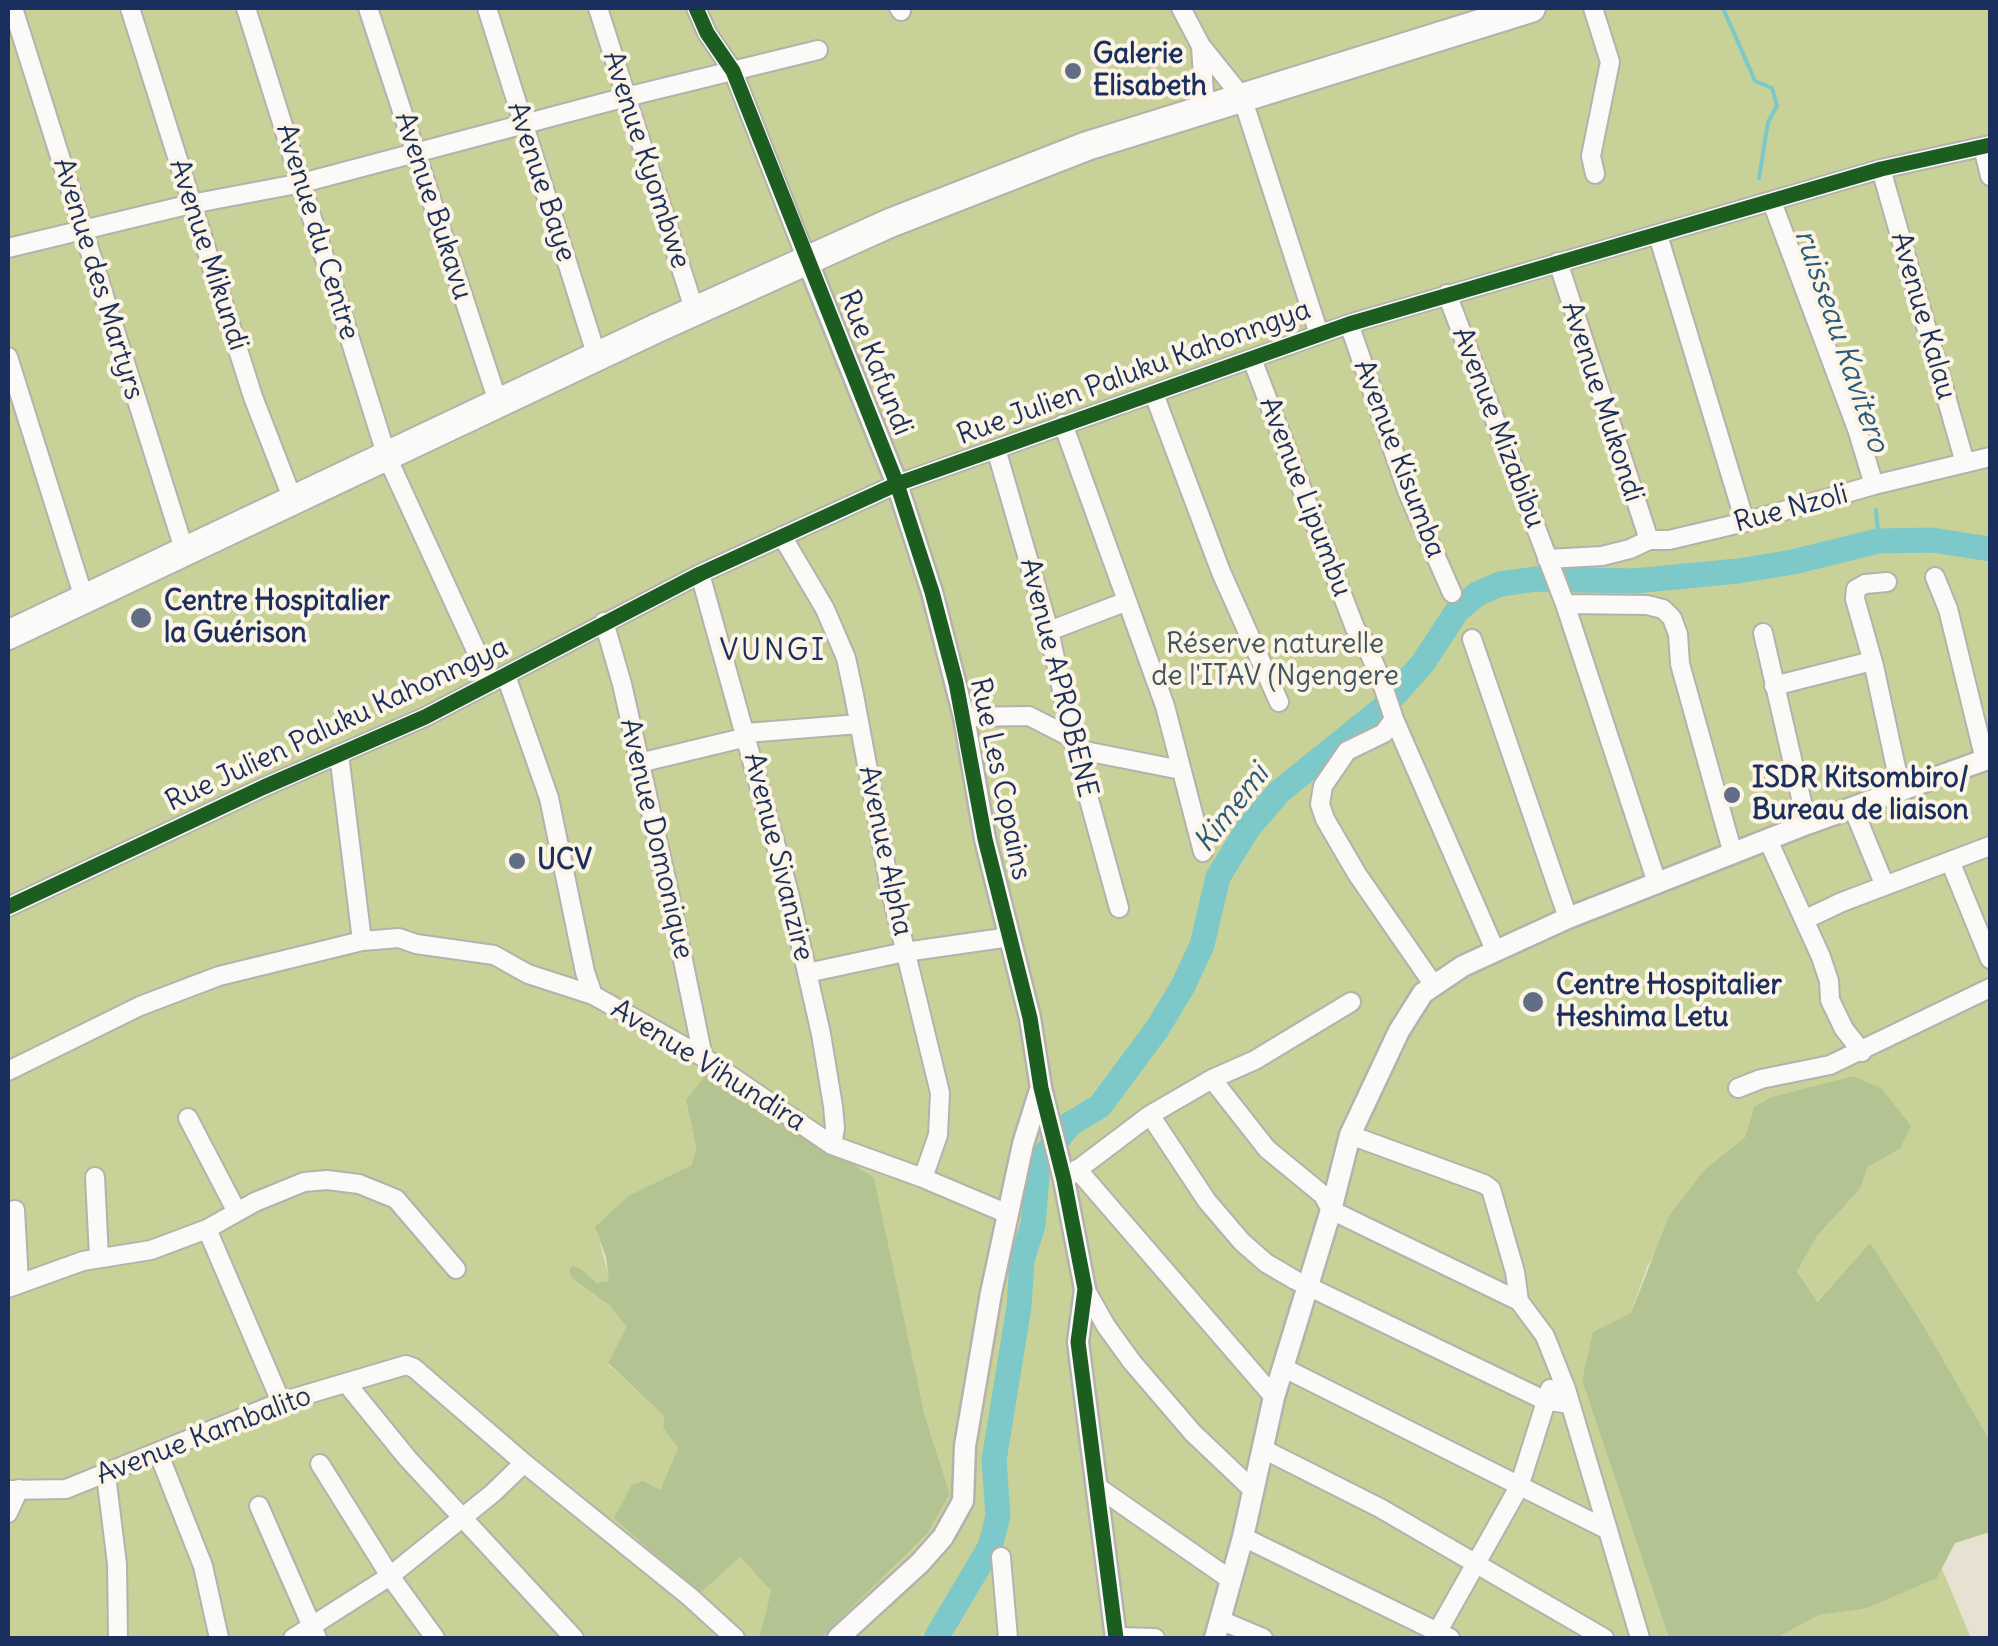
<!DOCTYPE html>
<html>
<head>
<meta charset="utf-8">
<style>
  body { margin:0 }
  #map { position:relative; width:1998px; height:1646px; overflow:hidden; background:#e6e1d1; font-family:Delius,sans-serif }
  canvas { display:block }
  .frame { position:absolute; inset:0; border:10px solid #1b2f5e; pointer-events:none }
</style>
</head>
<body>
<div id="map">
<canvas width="1998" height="1646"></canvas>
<div class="frame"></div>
</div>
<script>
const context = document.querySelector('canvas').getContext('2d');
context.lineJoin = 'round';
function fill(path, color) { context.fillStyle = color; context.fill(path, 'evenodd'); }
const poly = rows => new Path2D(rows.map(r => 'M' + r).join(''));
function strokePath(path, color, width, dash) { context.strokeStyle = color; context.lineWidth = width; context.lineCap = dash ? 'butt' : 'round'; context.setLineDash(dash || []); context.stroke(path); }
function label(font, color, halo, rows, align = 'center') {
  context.font = font + ' Delius,sans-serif'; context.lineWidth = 8; context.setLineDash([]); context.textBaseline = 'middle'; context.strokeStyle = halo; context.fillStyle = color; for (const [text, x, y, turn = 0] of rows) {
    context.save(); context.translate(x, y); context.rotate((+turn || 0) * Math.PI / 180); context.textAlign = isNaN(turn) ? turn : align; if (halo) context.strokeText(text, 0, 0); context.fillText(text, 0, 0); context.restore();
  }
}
fill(poly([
  [8,8,1990,8,1990,1441,1925,1328,1870,1244,1816,1302,1797,1270,1817,1236,1860,1189,1868,1167,1900,1149,1853,1076,1771,1097,1754,1107,1745,1137,1705,1169,1647,1267,1631,1313,1582,1381,1669,1638,960,1638,930,1626,920,1638,821,1638,928,1533,950,1494,924,1413,697,1088,686,1100,696,1148,691,1165,628,1196,596,1227,610,1281,597,1283,581,1269,572,1278,610,1306,628,1327,608,1364,664,1416,663,1428,678,1448,660,1491,740,1557,771,1591,759,1638,8,1638],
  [1942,1569,1971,1638,1777,1638,1819,1615,1865,1609,1937,1578]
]), '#c8d298');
fill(poly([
  [709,1071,874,1178,924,1413,950,1494,928,1533,821,1638,759,1638,771,1591,740,1557,699,1594,614,1518,632,1485,643,1481,660,1490,678,1448,663,1428,664,1416,608,1363,627,1327,610,1306,572,1278,569,1269,573,1266,581,1269,597,1283,609,1281,606,1257,595,1227,628,1196,691,1165,696,1148,686,1100],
  [1853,1076,1882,1089,1911,1126,1900,1149,1868,1167,1860,1189,1817,1236,1797,1271,1817,1302,1870,1243,1925,1328,1990,1441,1990,1532,1955,1543,1937,1578,1865,1609,1819,1615,1777,1638,1669,1638,1582,1381,1593,1332,1631,1313,1669,1216,1705,1169,1745,1137,1754,1107,1771,1097]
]), '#b4c392');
strokePath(poly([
  [1723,8,1755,81,1772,88,1777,106,1768,122,1759,178],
  [1876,510,1879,541]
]), '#7dc8c9', 4);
strokePath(poly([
  [936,1638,990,1547,998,1516,994,1460,1019,1307,1022,1260,1033,1225,1038,1163,1070,1124,1100,1106,1157,1029,1183,986,1202,945,1218,877,1249,827,1279,792,1382,709,1423,663,1457,611,1477,594,1500,584,1536,579,1634,581,1738,571,1793,562,1878,541,1932,540,1990,549]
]), '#7dc8c9', 25);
const minor = poly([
  [13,8,184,549],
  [130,8,253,397,293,500],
  [246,8,387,457,491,683],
  [368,8,499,405],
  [487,8,597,357],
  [598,8,695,312],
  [696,8,707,33,733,71,807,260],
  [899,8,901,11],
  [1181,8,1201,46,1242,97,1319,334],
  [1593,8,1610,62,1591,156,1595,174],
  [1201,46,1205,109],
  [1983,147,1990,176],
  [1881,169,1965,463],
  [1772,202,1857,429,1874,485],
  [1658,235,1745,522],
  [8,248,191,204,302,183,626,97,818,50],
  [1558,262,1649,540],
  [1447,294,1565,604,1657,883],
  [1349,324,1408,493,1452,593],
  [8,357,84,598],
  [1252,359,1355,628,1364,641,1380,677,1394,719,1495,950],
  [1154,394,1221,572,1279,702],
  [1063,424,1165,706,1203,852],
  [996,449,1049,631,1075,749,1119,908],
  [782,536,825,609,846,658,854,695,890,888,940,1093,938,1135,923,1178],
  [1649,540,1669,540,1745,522,1874,485,1990,457],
  [1547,559,1602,556,1630,549,1649,540],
  [700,574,789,893,821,1034,833,1106,835,1128,832,1145],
  [1935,577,1948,609,1985,760],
  [1887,582,1865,584,1856,589,1855,599,1874,666,1901,791],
  [1565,604,1647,605,1663,609,1672,618,1678,634,1680,664,1733,854],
  [604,622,622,684,670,897,703,1057],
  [1049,631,1125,602],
  [1763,633,1807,824],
  [1472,639,1568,918],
  [506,676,549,798,585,972,593,995],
  [1774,686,1872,661],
  [964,717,1029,716,1072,738],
  [1394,719,1384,733,1347,751,1323,786,1320,804,1325,819,1357,874,1433,984],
  [746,733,859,724],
  [1075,749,1181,770],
  [339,754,362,941],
  [639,763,747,737],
  [1853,808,1885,886],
  [1768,840,1821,957,1829,981,1830,1000,1844,1029,1862,1052],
  [1950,861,1990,959],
  [8,907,264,787,425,717,700,574,897,484,1349,324,1881,169,1990,145],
  [1804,920,1842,902,1990,846],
  [807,973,905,952,1010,937],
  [8,1071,140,1006,219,976,362,941,399,938,416,944,494,955,528,974,593,995,703,1057,832,1145,923,1178,1008,1214],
  [1212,1079,1267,1149,1323,1195,1331,1210,1519,1301,1545,1336,1566,1389,1640,1638],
  [1738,1088,1761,1079,1830,1065,1990,988],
  [1150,1115,1207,1201,1242,1242,1266,1263,1295,1280,1544,1400,1570,1404],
  [188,1118,237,1212],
  [1350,1135,1484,1184,1491,1189,1515,1272,1519,1301],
  [1077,1169,1274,1397],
  [95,1177,99,1257],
  [1064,1180,1150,1115,1212,1079,1255,1060,1351,1002],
  [15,1210,19,1282],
  [207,1229,281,1402],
  [8,1288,83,1261,151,1250,207,1229,255,1202,304,1182,327,1180,359,1184,396,1199,456,1269],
  [1085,1289,1106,1326,1132,1362,1193,1433,1253,1490],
  [1284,1368,1608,1530],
  [347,1384,408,1459,574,1638],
  [1263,1449,1380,1508,1604,1638],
  [158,1452,203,1566,219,1638],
  [320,1464,390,1576,435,1638],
  [106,1475,117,1564,118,1638],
  [1099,1488,1231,1580],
  [8,1490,66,1489,281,1402,406,1365,414,1368,524,1463,690,1597,735,1638],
  [259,1506,317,1638],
  [8,1513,19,1489],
  [1243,1537,1450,1638],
  [1001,1557,1008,1638],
  [1220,1620,1263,1638],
  [1116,1637,1155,1638],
  [293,1638,390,1576,493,1493,524,1463],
  [1434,1638,1519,1487,1550,1389]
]);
const tertiary = poly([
  [807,260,897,484,932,592,964,717,985,839,1030,1018,1041,1088,1064,1180,1085,1289,1078,1342,1116,1638],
  [838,1638,920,1563,943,1537,963,1501,965,1446,991,1293,1023,1144,1040,1090],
  [1215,1638,1243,1537,1274,1397,1331,1210,1350,1135,1399,1031,1423,993,1463,966,1568,918,1807,824,1990,758]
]);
const trunk = poly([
  [8,635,657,328,890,223,1087,146,1531,8]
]);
strokePath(minor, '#b3b2ac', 22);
strokePath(tertiary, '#b3b2ac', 25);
strokePath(trunk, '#b3b2ac', 32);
strokePath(minor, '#fbfaf8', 18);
strokePath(tertiary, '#fbfaf8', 20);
strokePath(trunk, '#fbfaf8', 28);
strokePath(poly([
  [696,8,707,33,733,71,897,484,932,592,956,683,985,839,1030,1018,1041,1088,1064,1180,1085,1289,1078,1342,1116,1638],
  [8,907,264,787,425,717,700,574,897,484,1349,324,1881,169,1990,145]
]), '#1b5e20', 15);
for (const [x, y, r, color] of [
  [1073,71,10,"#626d86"],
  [141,618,12,"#626d86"],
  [1732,795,10,"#626d86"],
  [517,861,10,"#626d86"],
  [1533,1002,12,"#626d86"]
]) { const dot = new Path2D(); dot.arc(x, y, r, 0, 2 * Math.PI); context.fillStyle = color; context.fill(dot); strokePath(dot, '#fcf5e5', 4); }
label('bold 28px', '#1b2f5e', '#fcf5e5', [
  ["Galerie",1093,55],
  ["Elisabeth",1093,87],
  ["Centre Hospitalier",164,602],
  ["la Guérison",164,634],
  ["ISDR Kitsombiro/",1752,779],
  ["Bureau de liaison",1752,811],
  ["UCV",537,861],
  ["Centre Hospitalier",1556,986],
  ["Heshima Letu",1556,1018]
], 'left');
label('28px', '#1b2f5e', '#fcf5e5', [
  ["Avenue Kyombwe",646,160,72],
  ["Avenue Baye",541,182,72],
  ["Avenue Bukavu",433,206,72],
  ["Avenue du Centre",317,232,73],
  ["Avenue Mikundi",208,255,72],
  ["Avenue des Martyrs",98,279,73],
  ["Avenue Kalau",1923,316,74],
  ["Rue Kafundi",875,363,68],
  ["Rue Julien Paluku Kahonngya",1134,373,-20],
  ["Avenue Mukondi",1602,402,72],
  ["Avenue Mizabibu",1498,428,69],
  ["Avenue Kisumba",1399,459,69],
  ["Avenue Lipumbu",1305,497,69],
  ["Rue Nzoli",1791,509,-15],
  ["Avenue APROBENE",1058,678,76],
  ["Rue Julien Paluku Kahonngya",337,725,-25],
  ["Rue Les Copains",1000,779,78],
  ["Avenue Domonique",656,839,77],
  ["Avenue Alpha",885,851,78],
  ["Avenue Sivanzire",778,857,76],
  ["Avenue Vihundira",708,1066,32],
  ["Avenue Kambalito",204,1436,-21]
]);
label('28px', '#405461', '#fcf5e5', [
  ["Réserve naturelle",1275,645],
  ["de l'ITAV (Ngengere",1275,677]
]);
label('italic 30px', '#2b5a7d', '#fcf5e5', [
  ["ruisseau Kavitero",1841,341,71],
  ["Kimemi",1232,809,-52]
]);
context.letterSpacing = '2.5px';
label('30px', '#1b2f5e', '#fcf5e5', [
  ["VUNGI",773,651]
]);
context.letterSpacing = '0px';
</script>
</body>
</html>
